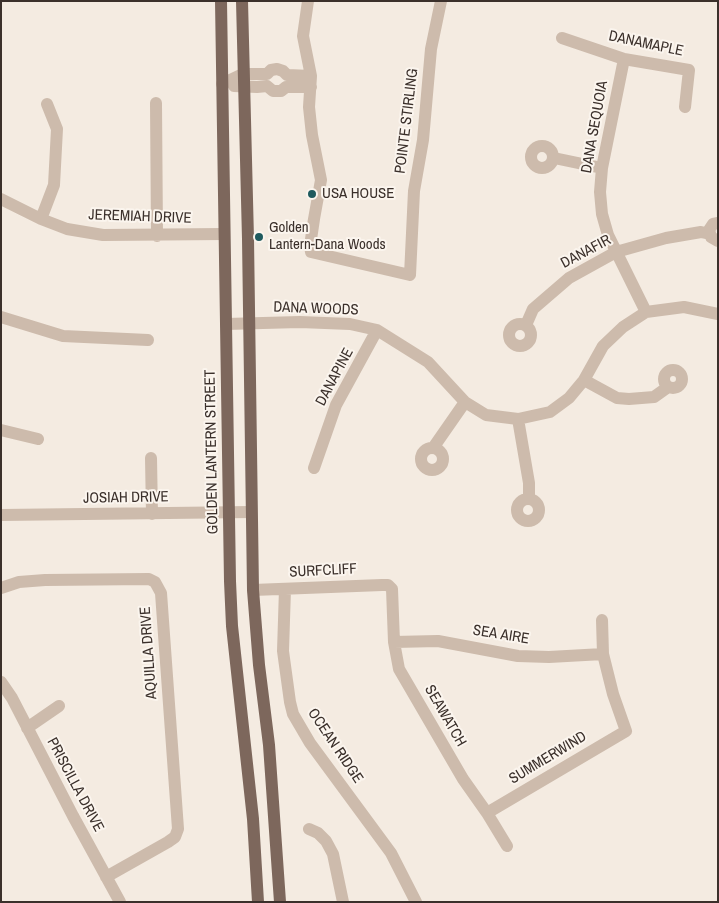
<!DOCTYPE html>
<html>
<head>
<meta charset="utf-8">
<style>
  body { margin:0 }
  #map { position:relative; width:719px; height:903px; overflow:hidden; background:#f4ebe1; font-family:"Archivo Narrow",sans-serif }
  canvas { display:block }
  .frame { position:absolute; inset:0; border:2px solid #3b302b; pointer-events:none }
</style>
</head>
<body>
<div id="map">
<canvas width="719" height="903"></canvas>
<div class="frame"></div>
</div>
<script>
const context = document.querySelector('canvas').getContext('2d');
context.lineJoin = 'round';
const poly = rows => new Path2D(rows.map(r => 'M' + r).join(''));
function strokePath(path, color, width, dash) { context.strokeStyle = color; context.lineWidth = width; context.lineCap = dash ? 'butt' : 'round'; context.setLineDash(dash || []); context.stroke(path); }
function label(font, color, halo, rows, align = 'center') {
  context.font = font + ' "Archivo Narrow",sans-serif'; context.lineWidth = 4; context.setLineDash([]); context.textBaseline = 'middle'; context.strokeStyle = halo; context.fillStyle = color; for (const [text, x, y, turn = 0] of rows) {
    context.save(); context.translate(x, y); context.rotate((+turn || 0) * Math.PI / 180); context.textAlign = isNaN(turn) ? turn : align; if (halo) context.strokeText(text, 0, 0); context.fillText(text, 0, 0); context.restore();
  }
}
strokePath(poly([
  [308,1,303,36,311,76,309,107,312,135,321,180,314,219,310,246,311,252,410,275,414,191,423,140,431,49,441,1],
  [562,38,624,59,689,70,685,107],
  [624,59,602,168,600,192,602,214,608,235,646,312],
  [222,84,243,74,267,74,271,70,277,69,283,71,287,75,311,76],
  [234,86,257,87,267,86,273,91,281,91,286,87,311,87],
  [156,103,157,236],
  '531 157a11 11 0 1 1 22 0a11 11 0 1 1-22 0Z',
  [554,158,602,168],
  [1,199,41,219,67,229,103,235,224,234],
  [41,219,54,185,57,129,47,104],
  [718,223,713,224,709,230,711,237,718,241],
  [1,317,63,336,148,340],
  '509 335a11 11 0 1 1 22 0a11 11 0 1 1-22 0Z',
  [226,324,300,322,350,324,377,330,428,362,465,402,486,415,518,419,550,412,569,398,584,380,603,346,623,327,646,312,684,307,718,314],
  [526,325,533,309,569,278,616,252,666,238,701,232,710,234],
  '664 379a9 9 0 1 1 18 0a9 9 0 1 1-18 0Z',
  [584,380,617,398,629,399,654,397,668,387],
  [518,419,529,483,529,499],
  [1,430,38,439],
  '421 459a11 11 0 1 1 22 0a11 11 0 1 1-22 0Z',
  [433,448,465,402],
  [151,458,152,514],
  [314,468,336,405,377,330],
  '517 510a11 11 0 1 1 22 0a11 11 0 1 1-22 0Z',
  [1,515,251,512],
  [1,588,19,582,45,580,149,579,155,582,161,593,178,829,175,837,168,842,106,877],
  [285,589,283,651,290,702,293,714,310,743,391,853,416,902],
  [253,590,382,585,388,585,392,589,394,642,399,669,463,779,487,813,507,846],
  [394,642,438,641,518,656,549,657,603,654],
  [1,682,12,698,73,816,120,902],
  [27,728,59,706],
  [487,813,626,731,613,694,603,654,602,620],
  [309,829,318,833,326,841,333,854,343,902]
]), '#cdbbac', 12);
strokePath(poly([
  [221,1,230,581,232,626,253,819,258,902],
  [242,1,248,239,253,590,259,665,269,745,280,902]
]), '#7d675c', 12);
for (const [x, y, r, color] of [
  [312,194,5,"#1f5a5e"],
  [259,237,5,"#1f5a5e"]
]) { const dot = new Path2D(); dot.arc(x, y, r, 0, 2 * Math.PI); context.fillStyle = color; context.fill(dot); strokePath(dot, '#fbf5ee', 2); }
label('15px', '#3b302b', '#fbf5ee', [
  ["DANAMAPLE",646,44,12],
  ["POINTE STIRLING",407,121,-83],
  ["DANA SEQUOIA",595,127,-80],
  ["JEREMIAH DRIVE",140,217,2],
  ["DANAFIR",586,252,-28],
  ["DANA WOODS",316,309,2],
  ["DANAPINE",335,377,-62],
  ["GOLDEN LANTERN STREET",212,452,-91],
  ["JOSIAH DRIVE",126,498,-1],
  ["SURFCLIFF",323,571,-3],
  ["SEA AIRE",501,635,9],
  ["AQUILLA DRIVE",149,653,-94],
  ["SEAWATCH",445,716,60],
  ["OCEAN RIDGE",335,746,56],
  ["SUMMERWIND",548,758,-31],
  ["PRISCILLA DRIVE",75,785,62]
]);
label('15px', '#3b302b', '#fbf5ee', [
  ["USA HOUSE",322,194],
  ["Golden",269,228],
  ["Lantern-Dana Woods",269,245]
], 'left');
</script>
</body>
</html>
